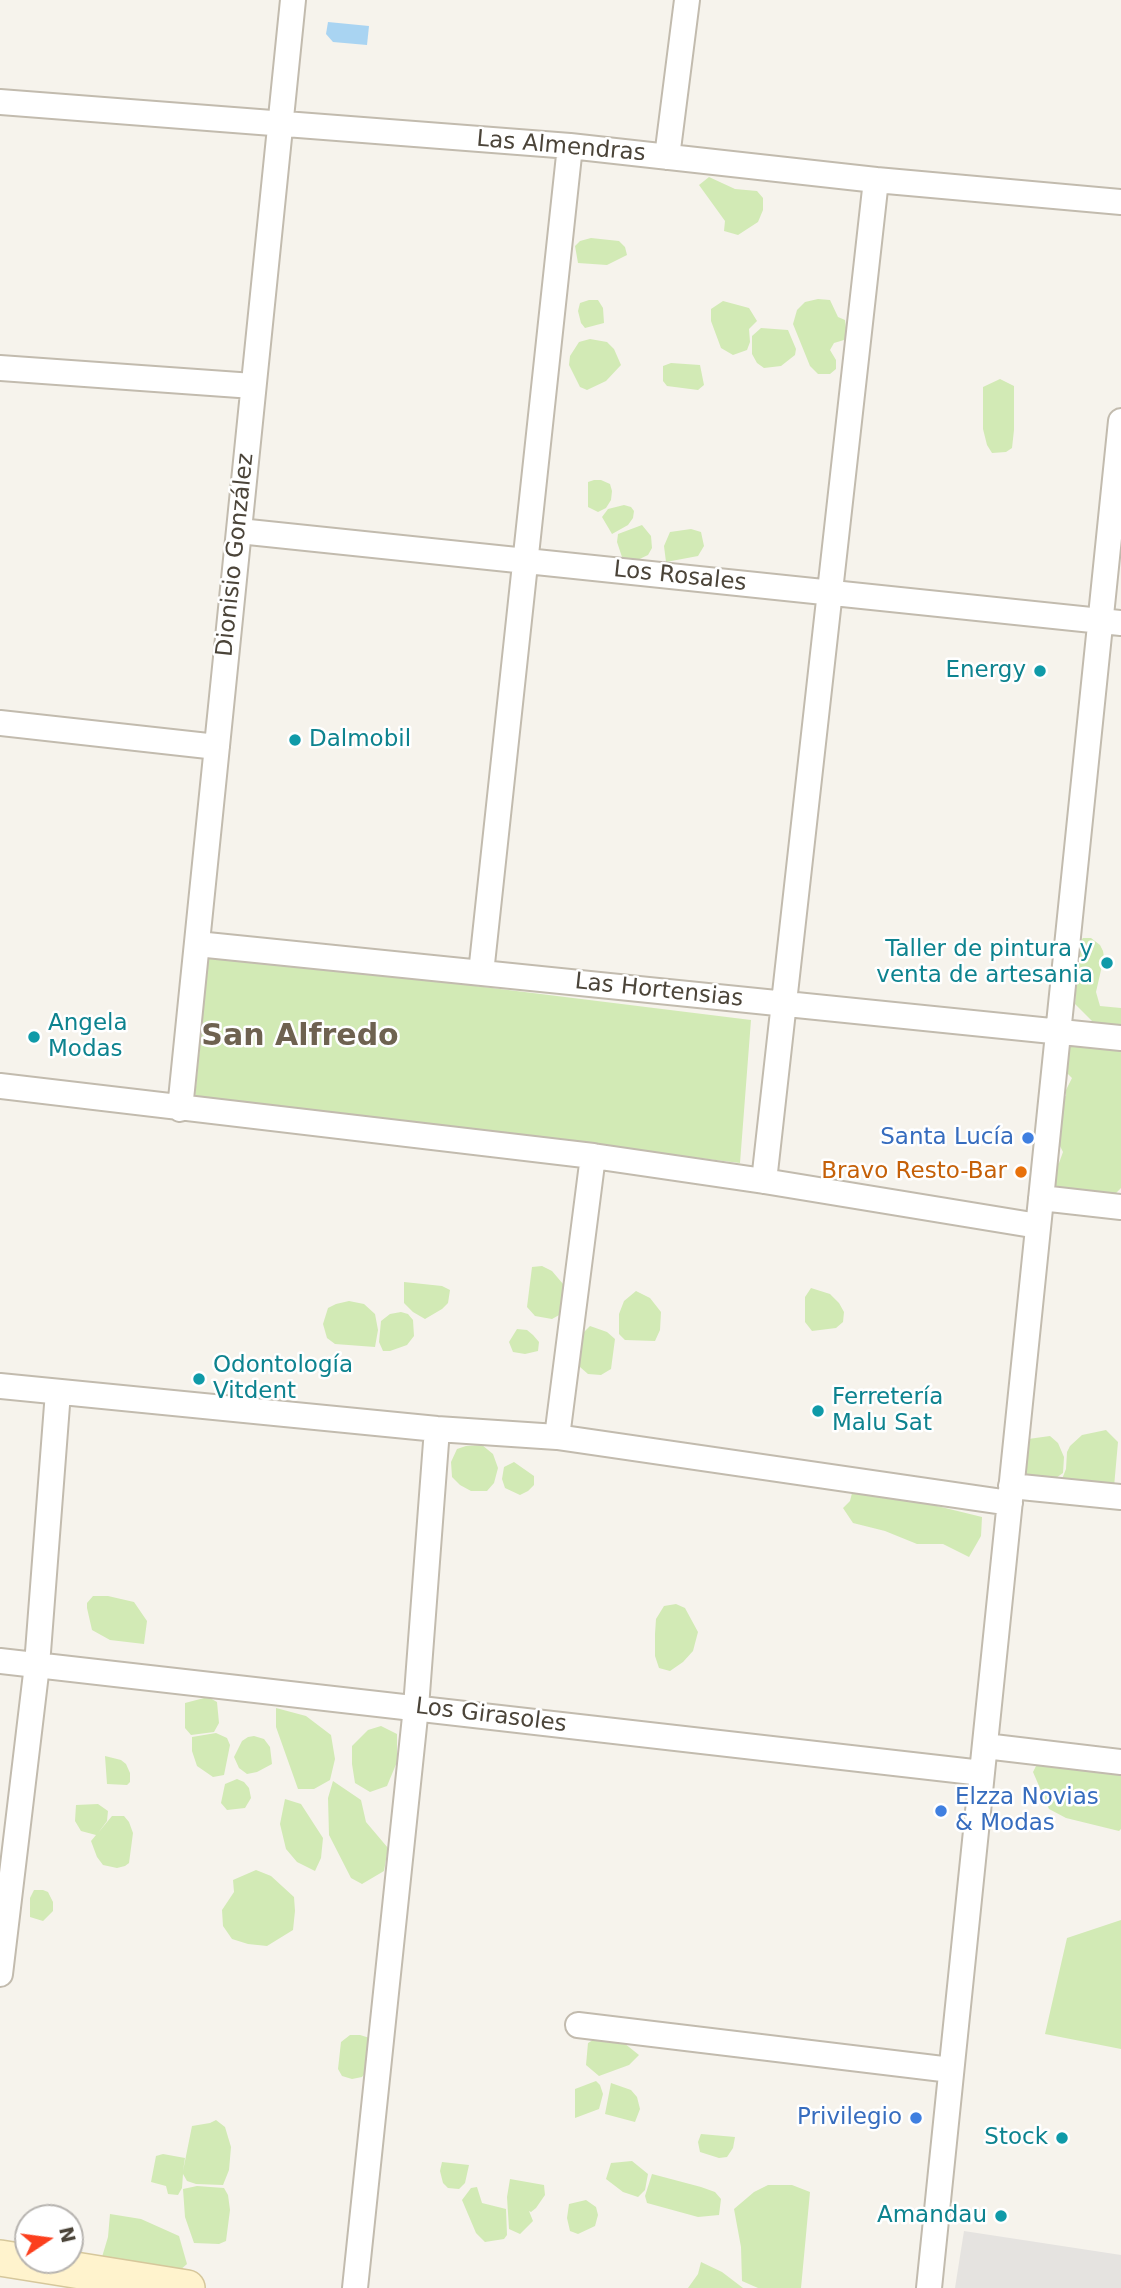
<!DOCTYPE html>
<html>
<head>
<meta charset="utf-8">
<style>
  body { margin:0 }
  #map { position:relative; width:1121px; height:2288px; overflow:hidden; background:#f6f3ec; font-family:"DejaVu Sans",sans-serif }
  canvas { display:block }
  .north { position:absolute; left:14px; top:2204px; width:70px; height:70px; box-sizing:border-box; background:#fff; border:2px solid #b7b4b0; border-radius:50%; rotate:77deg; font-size:19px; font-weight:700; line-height:28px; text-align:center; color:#4b4439 }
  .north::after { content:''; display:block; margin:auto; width:24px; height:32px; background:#fc3f1d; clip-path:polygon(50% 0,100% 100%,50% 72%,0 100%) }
</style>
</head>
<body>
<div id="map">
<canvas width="1121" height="2288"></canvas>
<div class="north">N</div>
</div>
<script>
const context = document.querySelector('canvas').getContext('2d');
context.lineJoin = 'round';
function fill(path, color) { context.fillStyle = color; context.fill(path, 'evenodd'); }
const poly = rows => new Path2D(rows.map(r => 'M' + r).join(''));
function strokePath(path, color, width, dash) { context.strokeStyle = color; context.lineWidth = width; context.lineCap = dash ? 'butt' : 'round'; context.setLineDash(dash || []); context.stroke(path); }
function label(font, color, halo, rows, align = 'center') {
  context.font = font + ' "DejaVu Sans",sans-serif'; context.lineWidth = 5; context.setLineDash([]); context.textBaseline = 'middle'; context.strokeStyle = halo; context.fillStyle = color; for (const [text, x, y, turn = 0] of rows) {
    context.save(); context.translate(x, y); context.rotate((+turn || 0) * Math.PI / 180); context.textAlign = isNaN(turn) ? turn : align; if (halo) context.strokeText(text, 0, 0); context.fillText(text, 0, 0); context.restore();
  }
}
fill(poly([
  [709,177,735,189,757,191,763,198,763,210,758,222,738,235,724,231,725,221,699,185],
  [591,238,619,241,625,247,627,255,607,265,578,263,575,246,580,241],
  [818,299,830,300,838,317,845,320,847,335,844,340,834,343,830,350,836,360,836,369,830,374,818,374,810,366,793,324,797,310,805,302],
  [589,300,598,300,603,308,604,323,585,328,581,323,578,311,580,303],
  [723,301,749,308,757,321,749,329,750,342,747,350,733,355,721,348,711,321,711,309],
  [761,328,788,330,796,349,795,355,781,366,764,368,757,363,752,354,752,336],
  [590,339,607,342,614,349,621,365,606,381,587,390,580,387,569,365,570,356,579,342],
  [671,363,700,365,704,385,698,390,667,386,663,381,663,366],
  [1000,379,1014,386,1014,430,1012,448,1006,452,992,453,987,445,983,429,983,387],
  [594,480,601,480,610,484,612,491,611,500,606,508,598,512,588,507,588,482],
  [624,505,631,507,634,511,633,518,628,525,612,534,602,517,608,509],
  [642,525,651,536,652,548,648,555,631,563,623,560,617,542,618,534],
  [691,529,701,532,704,546,698,556,666,562,664,546,670,532],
  [1083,938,1091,938,1100,945,1103,951,1104,957,1096,992,1100,1006,1121,1008,1121,1188,1114,1195,1058,1206,1051,1168,1059,1163,1063,1152,1059,1144,1062,1097,1066,1096,1066,1090,1072,1078,1066,1072,1060,1053,1090,1026,1092,1021,1075,1004,1076,990,1072,976,1073,948],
  [209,953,751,1020,740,1163,195,1097],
  [542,1266,552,1271,569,1291,561,1314,552,1319,535,1316,527,1307,532,1267],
  [404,1282,442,1286,450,1290,448,1303,442,1309,425,1319,413,1312,404,1303],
  [811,1288,830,1294,839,1303,844,1312,843,1322,836,1328,812,1331,805,1322,805,1297],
  [636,1291,650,1298,661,1312,660,1330,655,1341,625,1340,619,1334,619,1314,624,1301],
  [349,1301,364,1304,375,1314,378,1330,375,1347,335,1344,327,1338,323,1324,328,1308,336,1304],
  [401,1312,408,1314,413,1320,414,1336,407,1345,390,1351,383,1351,379,1342,381,1321,390,1314],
  [590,1326,607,1332,615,1339,611,1369,601,1375,588,1374,580,1367,579,1350,582,1334],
  [517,1329,527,1330,533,1335,539,1342,538,1351,525,1354,513,1352,509,1342],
  [1106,1430,1118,1442,1114,1487,1062,1479,1066,1469,1067,1452,1070,1446,1082,1435],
  [1050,1436,1058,1443,1064,1457,1063,1473,1056,1478,1016,1482,1021,1440],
  [482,1445,493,1454,498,1468,494,1483,487,1491,471,1491,460,1485,452,1477,451,1462,457,1449,466,1446],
  [514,1462,534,1476,534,1485,528,1491,520,1495,505,1488,502,1479,504,1467],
  [852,1493,888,1494,982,1517,981,1536,969,1557,943,1544,917,1544,885,1531,853,1523,843,1508,850,1501],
  [93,1596,108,1596,134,1602,147,1621,144,1644,110,1640,92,1630,87,1608,87,1603],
  [676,1604,685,1608,698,1632,693,1651,683,1662,670,1671,659,1668,655,1656,655,1634,656,1619,664,1606],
  [208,1697,217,1702,219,1723,214,1732,191,1735,185,1728,185,1703],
  [276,1708,306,1716,331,1735,335,1759,330,1780,314,1789,298,1789,276,1727],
  [381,1726,397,1734,397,1762,387,1786,370,1792,355,1783,352,1764,352,1746,368,1730],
  [216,1733,227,1738,230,1745,224,1775,213,1777,197,1766,192,1751,192,1737],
  [254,1736,264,1739,270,1747,272,1764,257,1772,247,1774,239,1768,234,1757,242,1741,248,1737],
  [105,1756,121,1760,126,1764,130,1773,130,1782,127,1785,107,1784],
  [1040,1758,1121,1767,1121,1829,1119,1831,1066,1818,1049,1809,1033,1772],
  [237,1779,244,1782,249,1788,251,1798,245,1808,227,1810,221,1803,225,1784],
  [333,1781,361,1800,366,1822,388,1848,384,1871,362,1884,351,1878,329,1835,328,1798],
  [285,1799,301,1804,323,1838,321,1858,315,1871,297,1862,286,1849,280,1824],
  [98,1804,108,1811,107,1821,98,1833,112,1816,124,1816,129,1822,133,1833,129,1863,125,1866,117,1868,103,1865,97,1857,91,1841,96,1835,81,1831,75,1821,76,1805],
  [256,1870,271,1876,294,1897,295,1911,293,1930,267,1946,248,1944,232,1939,223,1926,222,1910,234,1892,233,1880],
  [34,1890,43,1890,48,1892,53,1902,53,1911,43,1921,30,1917,30,1898],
  [1121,1920,1121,2049,1045,2034,1067,1938],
  [350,2035,360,2035,373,2039,370,2067,362,2077,352,2079,342,2076,338,2069,341,2042],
  [600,2036,619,2039,639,2055,629,2065,599,2076,586,2065,588,2043],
  [596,2081,600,2085,603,2094,599,2109,575,2118,575,2089],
  [611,2083,631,2090,637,2097,640,2109,635,2122,605,2114],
  [216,2120,225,2127,231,2147,229,2170,223,2185,196,2184,187,2181,183,2174,182,2188,178,2195,168,2194,166,2186,151,2182,156,2156,163,2154,185,2158,183,2171,192,2126,210,2123],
  [701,2134,735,2137,733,2148,727,2157,719,2158,700,2152,698,2142],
  [632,2161,648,2174,645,2190,638,2197,623,2192,606,2179,611,2163],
  [442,2162,469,2165,465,2183,459,2189,448,2188,443,2183,440,2171],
  [652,2174,701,2187,715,2192,721,2199,719,2215,698,2217,647,2203,645,2196],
  [510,2179,544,2185,545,2195,536,2208,531,2212,529,2211,533,2221,520,2234,509,2229,507,2197],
  [768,2185,792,2185,810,2192,801,2288,758,2288,742,2281,741,2247,734,2209,754,2192],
  [197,2186,224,2188,228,2195,230,2210,226,2241,219,2244,194,2243,185,2217,183,2189],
  [477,2187,482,2203,506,2209,507,2235,504,2239,485,2242,476,2233,462,2200,471,2188],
  [586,2200,596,2207,598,2215,595,2226,578,2234,570,2231,567,2218,569,2204],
  [110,2214,141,2219,179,2236,187,2264,171,2278,99,2267,108,2237],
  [701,2262,722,2272,743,2288,688,2288,698,2274]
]), '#d2eab5');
fill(poly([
  [964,2231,1121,2255,1121,2288,955,2288]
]), '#e5e3e0');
fill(poly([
  [328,22,369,26,367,45,333,42,326,34]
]), '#a9d4f2');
const minor = poly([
  [0,102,570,146,876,180,1121,202],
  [667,157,687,0],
  [0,368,253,386],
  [239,531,1121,623],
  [0,723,217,747],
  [197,944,1121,1038],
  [481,973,570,146],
  [0,1086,593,1156,764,1181,1038,1226],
  [180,1109,293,0],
  [764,1181,876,180],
  [1041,1198,1121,1207],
  [0,1386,437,1429,557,1437,1010,1503],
  [557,1437,593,1156],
  [1011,1486,1121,1497],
  [0,1661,982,1773],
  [985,1746,1121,1762],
  [0,1974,37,1665,58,1392],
  [578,2025,951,2070],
  [355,2288,416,1707,437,1429],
  [929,2288,1121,421]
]);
const secondary = poly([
  [0,2258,187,2288]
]);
strokePath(minor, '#c2bbae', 28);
strokePath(secondary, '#d6c79b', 38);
strokePath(minor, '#fff', 24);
strokePath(secondary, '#fff3cd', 35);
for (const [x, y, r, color] of [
  [1040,671,7,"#0f9aa8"],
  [295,740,7,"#0f9aa8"],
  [1107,963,7,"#0f9aa8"],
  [34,1037,7,"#0f9aa8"],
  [1028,1138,7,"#3f7fe0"],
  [1021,1172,7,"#e8710a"],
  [199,1379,7,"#0f9aa8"],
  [818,1411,7,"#0f9aa8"],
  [941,1811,7,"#3f7fe0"],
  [916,2118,7,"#3f7fe0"],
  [1062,2138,7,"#0f9aa8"],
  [1001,2216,7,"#0f9aa8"]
]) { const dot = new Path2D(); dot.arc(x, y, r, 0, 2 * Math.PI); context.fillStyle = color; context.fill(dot); strokePath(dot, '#fff', 2.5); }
label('23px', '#4b4439', '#fff', [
  ["Las Almendras",561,147,5],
  ["Dionisio González",236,555,-84],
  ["Los Rosales",680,577,6],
  ["Las Hortensias",659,991,6],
  ["Los Girasoles",491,1716,7]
]);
label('23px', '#0d838f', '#fff', [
  ["Energy",1026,671],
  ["Dalmobil",309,740,"left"],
  ["Taller de pintura y",1093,950],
  ["venta de artesania",1093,976],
  ["Angela",48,1024,"left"],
  ["Modas",48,1050,"left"],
  ["Odontología",213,1366,"left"],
  ["Vitdent",213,1392,"left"],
  ["Ferretería",832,1398,"left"],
  ["Malu Sat",832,1424,"left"],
  ["Stock",1048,2138],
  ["Amandau",987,2216]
], 'right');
label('23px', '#366cbe', '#fff', [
  ["Santa Lucía",1014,1138],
  ["Elzza Novias",955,1798,"left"],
  ["& Modas",955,1824,"left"],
  ["Privilegio",902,2118]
], 'right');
label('23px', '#c56008', '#fff', [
  ["Bravo Resto-Bar",1007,1172]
], 'right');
label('bold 30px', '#6e6250', '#fff', [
  ["San Alfredo",300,1037]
]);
</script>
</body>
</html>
